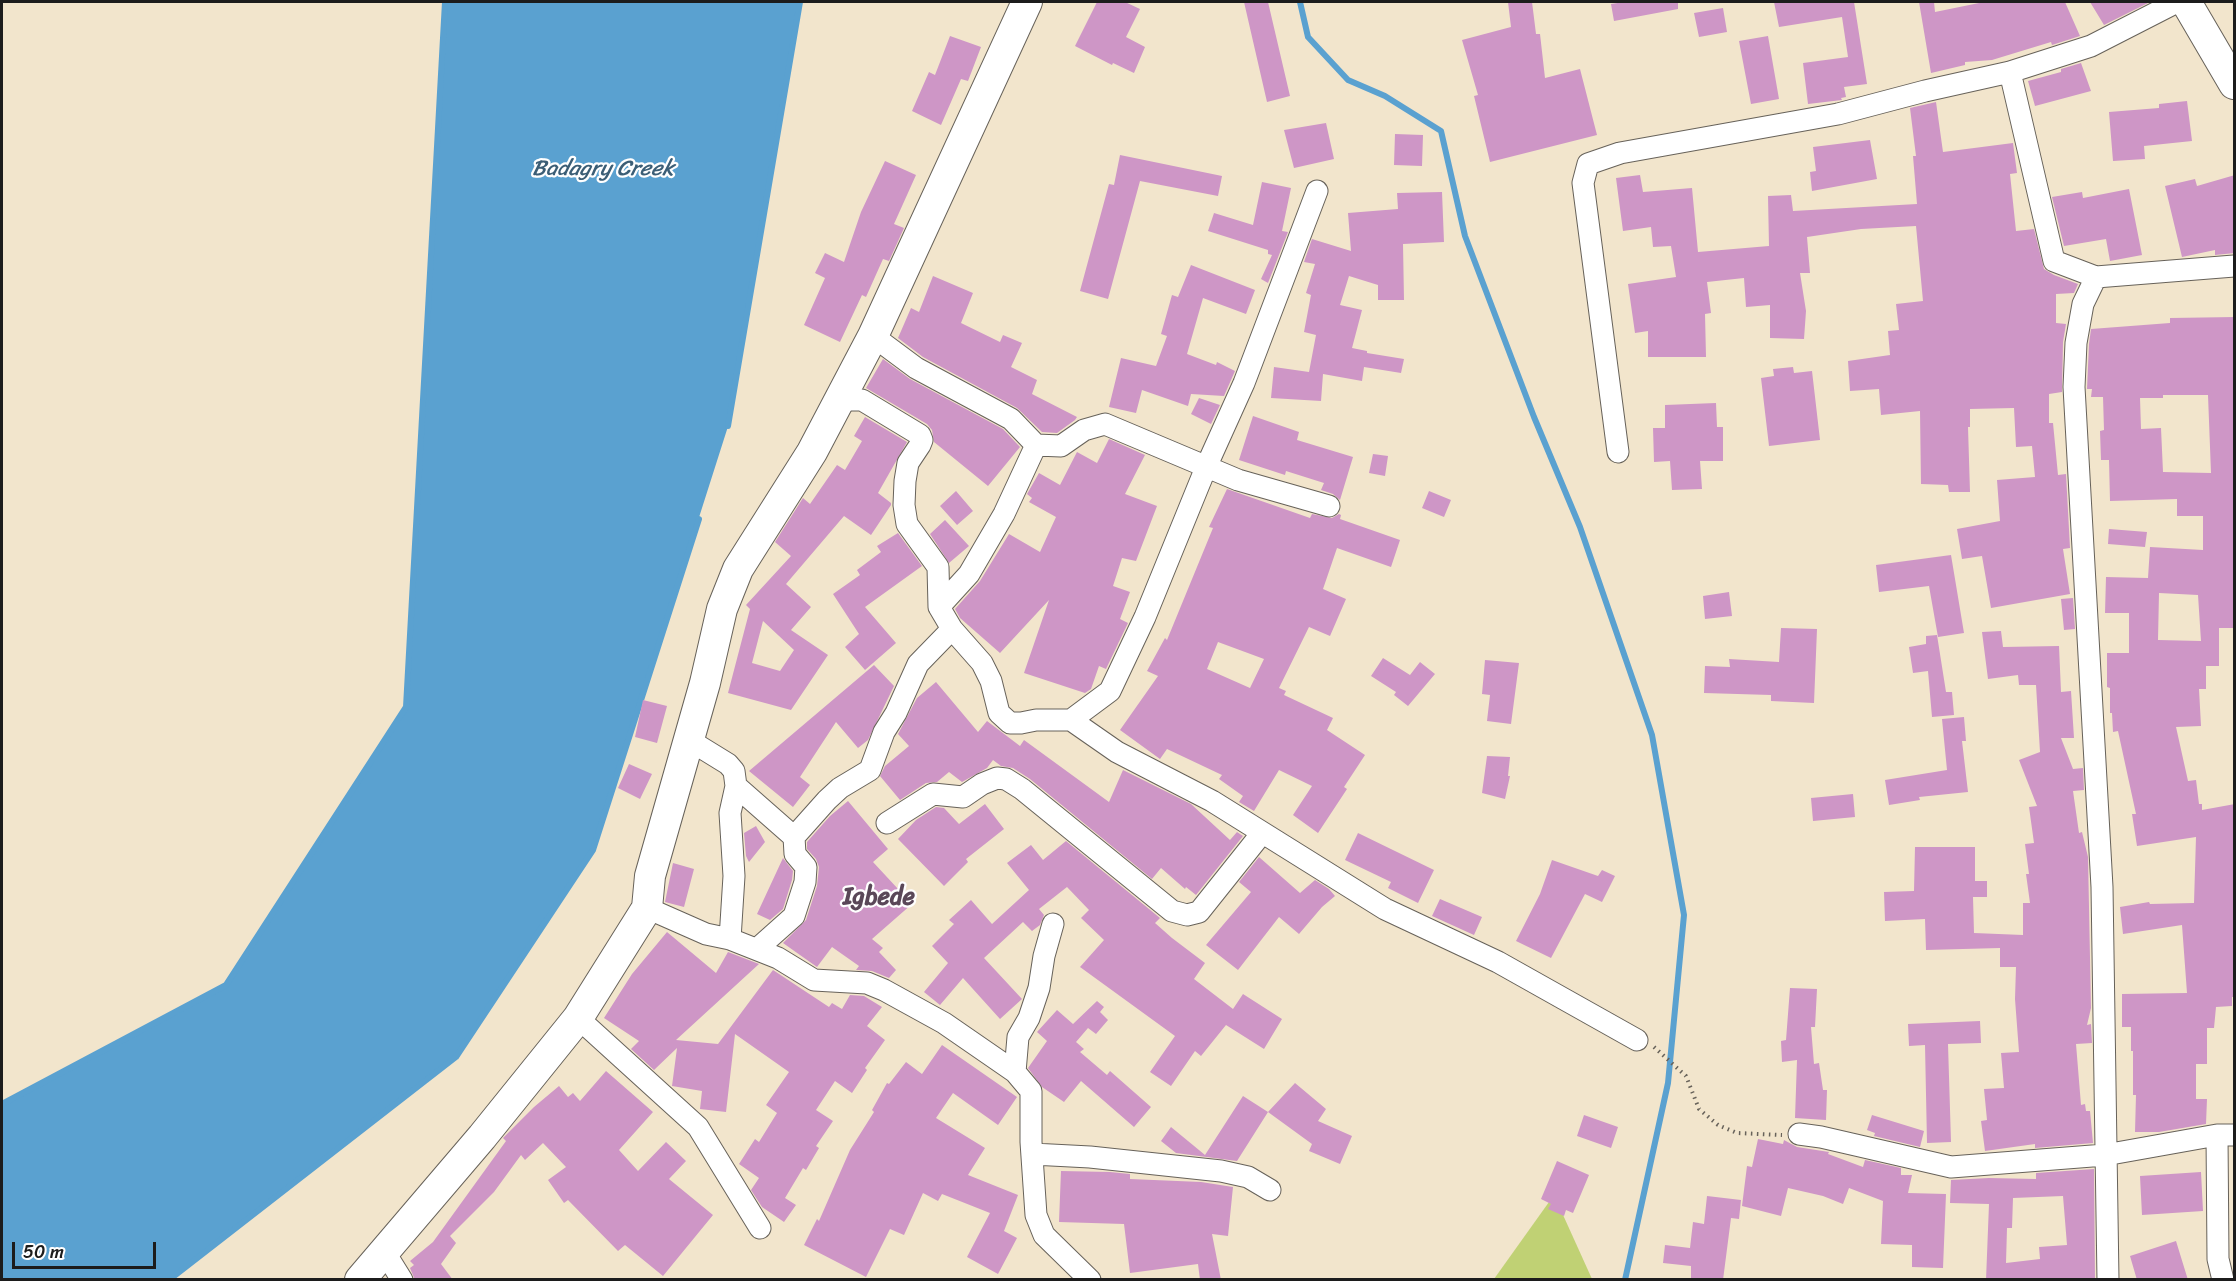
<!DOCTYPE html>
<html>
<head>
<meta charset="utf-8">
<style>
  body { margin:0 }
  #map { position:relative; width:2236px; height:1281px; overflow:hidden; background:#f2e5cc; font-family:Sriracha,sans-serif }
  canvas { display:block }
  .frame { position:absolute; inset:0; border:3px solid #1c1c1c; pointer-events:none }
  .scale { position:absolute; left:12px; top:1242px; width:144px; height:27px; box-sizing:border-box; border:3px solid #1c1c1c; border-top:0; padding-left:8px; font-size:18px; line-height:21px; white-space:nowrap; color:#1c1c1c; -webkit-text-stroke:4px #fff; paint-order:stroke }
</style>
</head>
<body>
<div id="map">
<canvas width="2236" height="1281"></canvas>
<div class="frame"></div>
<div class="scale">50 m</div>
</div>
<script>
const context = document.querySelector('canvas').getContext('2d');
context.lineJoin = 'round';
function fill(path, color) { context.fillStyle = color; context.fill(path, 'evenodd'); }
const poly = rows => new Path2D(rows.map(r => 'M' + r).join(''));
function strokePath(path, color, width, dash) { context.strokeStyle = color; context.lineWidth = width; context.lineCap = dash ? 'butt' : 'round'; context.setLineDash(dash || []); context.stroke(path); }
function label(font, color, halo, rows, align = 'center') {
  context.font = font + ' Sriracha,sans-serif'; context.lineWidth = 4.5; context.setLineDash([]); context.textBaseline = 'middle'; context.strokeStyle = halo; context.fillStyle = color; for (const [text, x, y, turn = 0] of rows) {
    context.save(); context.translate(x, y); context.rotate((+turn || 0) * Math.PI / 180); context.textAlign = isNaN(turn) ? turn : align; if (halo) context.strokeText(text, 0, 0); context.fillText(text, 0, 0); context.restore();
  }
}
fill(poly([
  [1554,1195,1592,1279,1494,1279]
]), '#c0d174');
fill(poly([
  [445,2,800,2,731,417,593,850,456,1057,169,1279,2,1279,2,1104,226,985,406,707]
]), '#5aa1d0');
strokePath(poly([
  [1300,2,1308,37,1348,80,1385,96,1441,131,1465,236,1534,417,1580,527,1652,735,1684,915,1668,1083,1625,1280],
  [728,426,800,2],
  [2,1104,226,985,406,707,445,2],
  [169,1280,456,1057,593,850,699,519]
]), '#5aa1d0', 6);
fill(poly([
  [1097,2,1125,2,1140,9,1126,37,1145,47,1134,73,1113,63,1112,65,1075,46],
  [1244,2,1268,2,1290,96,1267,102],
  [1508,2,1532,2,1536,34,1540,34,1545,78,1580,69,1597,135,1490,162,1474,96,1478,95,1462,40,1511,27],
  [1624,2,1678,2,1678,9,1614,21,1611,4],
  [1774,2,1854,2,1867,84,1844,87,1846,97,1841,98,1842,100,1808,104,1803,63,1848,57,1842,17,1779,27],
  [1919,2,1934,2,1935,12,1984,2,2065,2,2080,36,2052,45,2051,42,1992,60,1965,62,1965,65,1931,73],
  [2090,2,2150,2,2104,25],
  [1723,8,1727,32,1699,37,1694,13],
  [950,36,981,47,968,81,961,79,941,125,912,111,929,72,935,75],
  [1768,36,1779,99,1751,104,1739,41],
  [2081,63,2091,91,2035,106,2028,81,2061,72,2061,69],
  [2187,101,2192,141,2144,146,2145,159,2113,161,2109,112,2159,108,2159,104],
  [1936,102,1943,152,2013,143,2017,173,2010,174,2016,231,2034,229,2044,269,2054,275,2078,284,2074,293,2056,294,2056,323,2066,324,2063,342,2062,392,2049,394,2049,423,2053,423,2058,475,2066,474,2070,548,2063,549,2070,594,1991,608,1982,556,1962,559,1957,529,2000,521,1997,480,2035,477,2032,446,2016,447,2014,408,1970,409,1970,427,1968,427,1970,492,1949,492,1948,485,1921,484,1920,411,1881,415,1879,389,1850,391,1848,361,1890,355,1888,331,1899,330,1896,304,1923,301,1916,226,1861,229,1807,237,1810,273,1800,273,1806,311,1804,339,1770,338,1770,305,1746,307,1744,278,1707,282,1711,313,1705,314,1706,357,1648,357,1648,331,1635,333,1628,284,1676,277,1671,246,1653,247,1651,227,1623,231,1616,178,1640,175,1643,192,1692,188,1698,252,1769,246,1768,196,1791,195,1793,211,1917,204,1913,156,1916,156,1910,108],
  [1326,123,1334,159,1294,168,1284,130],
  [1395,134,1423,135,1422,166,1394,165],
  [1870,140,1877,179,1812,191,1810,172,1816,171,1813,147],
  [1120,155,1222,176,1218,196,1140,181,1108,299,1080,291,1109,184,1114,185],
  [885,161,916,175,894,224,904,228,889,261,883,259,866,297,862,295,840,342,804,325,825,278,815,273,825,253,844,262,861,212],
  [2235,175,2235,253,2215,255,2215,250,2182,257,2165,186,2195,179,2197,186],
  [1262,182,1291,188,1282,231,1288,232,1268,283,1261,279,1272,255,1268,254,1268,250,1208,231,1214,213,1253,225],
  [2129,189,2142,255,2110,261,2106,239,2064,246,2052,197,2082,192,2083,198],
  [1442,192,1444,242,1403,244,1404,300,1378,300,1378,285,1349,276,1340,305,1362,310,1352,348,1367,351,1367,353,1404,359,1401,373,1364,367,1362,381,1323,374,1321,401,1271,398,1274,367,1309,372,1316,335,1304,332,1311,295,1306,293,1315,264,1304,262,1312,239,1351,251,1348,213,1398,209,1397,193],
  [1191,265,1255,290,1246,314,1203,298,1187,354,1216,365,1217,362,1235,371,1224,396,1191,394,1188,406,1142,390,1136,413,1109,407,1121,358,1156,366,1167,336,1161,334,1172,295,1178,297],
  [933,276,973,293,961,323,1000,342,1003,335,1022,343,1011,367,1037,380,1032,394,1077,417,1075,420,1057,433,1042,432,1017,408,923,357,898,338,911,308,919,312],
  [2235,317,2235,628,2219,628,2219,666,2206,666,2206,689,2199,689,2201,726,2176,727,2188,781,2196,780,2199,804,2202,804,2202,810,2235,804,2235,997,2232,997,2232,1006,2216,1007,2214,1028,2207,1028,2207,1064,2196,1064,2196,1099,2207,1099,2206,1124,2159,1132,2135,1132,2136,1095,2133,1095,2133,1051,2131,1051,2131,1027,2122,1027,2122,994,2187,993,2182,925,2123,934,2120,907,2149,902,2150,904,2194,903,2196,837,2137,846,2132,814,2136,814,2118,731,2113,732,2112,713,2110,713,2110,688,2107,687,2107,653,2129,653,2129,613,2105,613,2106,577,2148,578,2150,547,2203,550,2203,516,2177,516,2177,499,2110,501,2109,460,2101,460,2100,431,2104,430,2103,397,2091,397,2092,389,2087,389,2089,344,2091,329,2170,323,2170,318],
  [2163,395,2208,395,2211,473,2163,472,2161,428,2141,429,2140,398,2163,398],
  [2159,593,2198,595,2201,641,2158,640],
  [883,359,910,379,1003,429,1020,447,988,486,934,442,932,430,927,424,866,388],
  [1793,367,1794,373,1812,371,1820,440,1769,446,1761,378,1774,376,1773,369],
  [1199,398,1220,405,1211,424,1191,414],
  [1716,403,1717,427,1723,427,1723,461,1700,461,1702,489,1672,490,1670,461,1654,462,1653,428,1665,428,1665,405],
  [1253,416,1299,432,1297,440,1353,457,1340,500,1333,494,1321,490,1324,483,1286,471,1285,475,1239,460],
  [865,417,907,442,878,493,891,503,891,505,871,535,844,516,786,584,811,607,791,630,828,655,791,710,728,693,750,609,746,605,791,556,775,542,803,498,810,504,837,465,845,470,862,441,854,436],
  [763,621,794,650,780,671,752,663],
  [1109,439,1145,455,1125,494,1157,506,1136,561,1122,558,1113,586,1130,592,1120,619,1128,623,1106,669,1099,666,1091,689,1085,693,1024,673,1049,600,1000,653,960,618,955,609,980,581,1009,534,1040,552,1056,517,1029,502,1032,498,1027,494,1039,473,1060,485,1077,452,1097,463],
  [1373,454,1388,456,1385,476,1369,473],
  [1227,489,1310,518,1312,514,1332,518,1339,514,1341,515,1340,519,1400,540,1391,567,1337,548,1323,589,1346,599,1330,636,1309,627,1279,688,1286,691,1284,695,1333,718,1327,730,1365,755,1344,787,1347,789,1318,833,1293,815,1312,786,1279,770,1254,811,1239,802,1243,796,1219,779,1222,775,1167,749,1160,759,1120,730,1158,676,1147,671,1165,638,1167,640,1213,528,1209,527],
  [1218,642,1264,659,1250,688,1207,669],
  [956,491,973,511,957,525,940,506],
  [1429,491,1451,500,1444,517,1422,508],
  [945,520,969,546,949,563,930,534],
  [2109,529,2147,532,2145,547,2108,544],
  [898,533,922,566,865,607,896,643,865,670,845,647,859,634,833,594,860,575,857,570,881,552,877,546],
  [1951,555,1964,633,1938,637,1929,586,1879,592,1876,565],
  [1729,592,1732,616,1705,619,1703,596],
  [2073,598,2075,629,2064,630,2061,599],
  [1781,628,1817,629,1814,703,1771,701,1771,695,1704,693,1705,666,1730,667,1729,659,1779,662],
  [2001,631,2003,647,2059,646,2061,692,2071,691,2074,738,2061,738,2073,769,2083,768,2084,790,2073,791,2079,833,2082,832,2088,857,2091,1008,2087,1025,2091,1024,2092,1043,2076,1044,2081,1105,2085,1104,2086,1111,2090,1111,2093,1143,2035,1148,2035,1144,1985,1151,1981,1121,1987,1120,1984,1089,2004,1088,2001,1053,2019,1052,2015,999,2016,967,2000,967,2000,948,1926,950,1925,919,1885,921,1884,892,1914,891,1915,847,1975,847,1975,881,1987,881,1987,897,1973,897,1974,933,2023,935,2023,903,2030,903,2026,874,2029,874,2025,844,2034,843,2029,807,2037,806,2019,760,2040,752,2036,685,2019,685,2018,675,1988,679,1982,632],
  [1937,635,1946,692,1952,692,1954,715,1932,717,1928,671,1913,673,1909,647,1926,644,1926,636],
  [1383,658,1410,675,1420,662,1435,674,1408,706,1394,695,1396,692,1371,676],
  [1485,660,1519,663,1511,724,1487,721,1490,695,1482,694],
  [874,665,894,686,868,740,858,748,836,722,800,777,810,785,793,807,749,771],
  [936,682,978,732,987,721,1020,746,1024,740,1109,802,1123,770,1191,804,1230,840,1237,832,1243,836,1196,895,1186,887,1185,889,1161,868,1152,879,1030,779,1013,768,1001,766,993,760,987,768,962,782,949,772,937,782,926,783,900,800,880,776,885,766,909,746,898,734,917,698],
  [643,700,667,706,657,743,635,737],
  [1964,717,1966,741,1962,741,1968,792,1919,797,1920,800,1889,805,1885,780,1947,770,1942,719],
  [1487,756,1510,757,1508,776,1510,776,1505,799,1482,793],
  [629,764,652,774,640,799,618,788],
  [1853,794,1855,817,1813,821,1811,798],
  [848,801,888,849,873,862,912,904,872,939,883,948,879,952,896,970,889,978,872,971,856,970,859,966,832,947,817,967,783,943,806,920,817,886,819,867,816,859,807,849,807,842,830,816],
  [985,804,1004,829,966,859,968,862,944,886,898,839,916,820,936,807,944,808,959,824],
  [756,826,765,842,749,862,746,856,744,833],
  [1358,833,1434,870,1418,903,1388,888,1391,882,1345,860],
  [1066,841,1160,918,1155,923,1172,938,1205,963,1194,979,1233,1009,1243,994,1282,1019,1264,1049,1226,1025,1201,1056,1195,1051,1171,1086,1150,1072,1175,1036,1080,967,1104,940,1081,918,1089,910,1067,887,1039,909,1044,915,1040,925,1032,931,1023,922,984,958,1022,999,1000,1019,963,978,940,1005,924,992,948,963,932,946,954,924,949,920,971,900,992,924,1029,890,1007,863,1031,845,1043,860],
  [1259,857,1300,893,1315,880,1329,889,1335,896,1322,907,1299,934,1279,917,1238,970,1206,945,1251,892,1239,882],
  [783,858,793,871,792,880,783,909,770,920,757,914],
  [1552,860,1598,876,1602,870,1615,876,1602,902,1585,894,1551,958,1516,941,1540,894],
  [673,863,694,869,684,907,665,902],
  [1440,899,1482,917,1474,935,1432,916],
  [667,932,716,973,728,952,759,964,676,1040,718,1044,773,970,829,1007,832,1003,842,1009,850,995,864,996,882,1007,867,1026,885,1040,865,1068,867,1070,852,1093,835,1081,816,1110,833,1121,816,1146,819,1148,806,1170,803,1168,785,1198,796,1205,784,1222,762,1207,751,1190,759,1178,739,1164,755,1139,759,1142,777,1113,766,1105,789,1072,735,1034,726,1112,700,1109,702,1091,672,1086,677,1048,654,1070,631,1049,639,1041,604,1018,632,974],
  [1790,988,1817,989,1815,1027,1811,1027,1814,1064,1819,1063,1823,1090,1827,1090,1826,1120,1795,1118,1797,1060,1782,1062,1781,1041,1786,1040],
  [1097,1001,1104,1007,1100,1012,1108,1020,1096,1034,1088,1028,1076,1042,1084,1049,1080,1052,1107,1075,1110,1071,1151,1107,1134,1127,1081,1081,1064,1102,1042,1087,1028,1068,1047,1041,1037,1032,1057,1010,1073,1024],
  [1980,1021,1981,1043,1948,1044,1951,1142,1927,1143,1925,1045,1909,1046,1908,1024],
  [942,1045,1017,1097,998,1125,953,1093,936,1118,985,1148,968,1175,1018,1195,1004,1231,1017,1238,998,1274,967,1257,990,1213,942,1194,938,1201,923,1193,904,1235,890,1229,866,1277,804,1245,817,1219,819,1221,850,1150,874,1112,872,1110,887,1083,889,1084,906,1062,922,1074],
  [606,1071,653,1112,619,1150,638,1171,666,1142,686,1161,669,1179,713,1215,663,1276,625,1245,618,1251,568,1200,564,1203,548,1180,566,1167,543,1143,525,1160,521,1155,494,1192,450,1236,456,1243,441,1264,453,1280,415,1280,410,1268,414,1265,410,1261,433,1242,506,1141,503,1138,534,1107,559,1086,568,1097,573,1093,580,1101],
  [1295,1083,1326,1109,1318,1121,1352,1136,1340,1164,1309,1151,1312,1144,1268,1112],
  [1243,1096,1268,1112,1237,1161,1176,1153,1161,1141,1171,1127,1205,1155],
  [1584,1115,1618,1127,1611,1148,1577,1136],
  [1872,1115,1924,1131,1920,1147,1874,1136,1875,1133,1867,1130],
  [1758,1139,1783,1144,1784,1140,1797,1147,1829,1152,1828,1154,1863,1167,1865,1160,1901,1168,1901,1175,1912,1175,1908,1193,1946,1194,1943,1268,1912,1267,1912,1245,1881,1244,1883,1201,1849,1188,1843,1204,1823,1196,1788,1188,1781,1216,1742,1206,1747,1166,1752,1167],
  [1557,1161,1589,1175,1573,1213,1566,1210,1564,1216,1548,1209,1551,1204,1541,1199],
  [2094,1169,2095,1280,1986,1280,1989,1204,1950,1203,1951,1180,1989,1178,2036,1179,2036,1173],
  [2063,1196,2067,1245,2039,1247,2040,1259,2006,1263,2007,1228,2012,1228,2013,1198],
  [1061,1171,1110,1172,1130,1174,1130,1179,1201,1182,1233,1187,1228,1236,1212,1234,1221,1280,1200,1280,1198,1264,1130,1273,1124,1224,1059,1222],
  [2201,1172,2203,1211,2142,1215,2140,1176],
  [1707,1196,1741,1200,1739,1219,1731,1218,1723,1280,1691,1280,1691,1266,1663,1263,1665,1245,1690,1248,1693,1222,1704,1224],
  [2176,1241,2188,1280,2137,1280,2130,1256]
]), '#ce96c6');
const street = poly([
  [2010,72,2054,261,2096,277],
  [1317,191,1244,383,1207,465,1145,617,1110,691,1071,720,1117,752,1212,801,1385,909,1498,962,1637,1040],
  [873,336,916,368,1011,419,1036,445,1061,446,1084,430,1105,424,1238,480,1329,506],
  [838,400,862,400,920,435,922,440,920,445,908,463,905,481,904,505,907,524,938,567,939,607,952,629,982,663,991,681,999,713,1010,723,1021,723,1036,720,1071,720],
  [1618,452,1583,183,1588,164,1620,153,1838,114,1925,91,2010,72,2091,46,2177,2],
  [939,607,969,574,1004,514,1036,445],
  [689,740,728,764,734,771,736,786,730,813,734,876,730,939],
  [736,786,794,837],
  [887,823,933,794,963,797,982,784,997,778,1006,779,1022,789,1172,911,1187,915,1199,912,1262,833],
  [647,908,706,934,730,939,778,958,814,980,867,983,884,990,944,1023,1015,1072,1031,1091,1031,1142,1036,1215,1044,1235,1090,1280],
  [757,949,794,916,805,882,806,867,795,854,794,837,827,800,840,788,870,770,884,732,896,713,918,664,952,629],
  [578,1018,698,1127,760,1228],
  [1015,1072,1018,1037,1029,1018,1039,988,1044,956,1053,924],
  [1799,1134,1821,1137,1951,1167,2105,1155,2217,1135,2234,1135],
  [2217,1135,2218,1259,2223,1280],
  [1032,1154,1090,1157,1221,1171,1248,1177,1270,1190],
  [384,1251,402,1280],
  [2108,1280,2102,887,2074,387,2076,343,2083,304,2096,277,2234,266]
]);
const secondary = poly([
  [2186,2,2234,84],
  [360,1280,482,1137,578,1018,647,908,650,876,705,683,722,609,738,569,812,452,873,336,1027,2]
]);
strokePath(street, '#67625a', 23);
strokePath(secondary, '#67625a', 32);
strokePath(poly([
  [1654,1047,1686,1076,1699,1109,1718,1125,1737,1133,1782,1135]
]), '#67625a', 4, [1.5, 4.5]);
strokePath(street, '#fff', 21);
strokePath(secondary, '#fff', 30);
label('italic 22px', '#3b5e76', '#fff', [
  ["Badagry Creek",603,169]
]);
label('bold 24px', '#5a4758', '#fff', [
  ["Igbede",879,898]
]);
</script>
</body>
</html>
